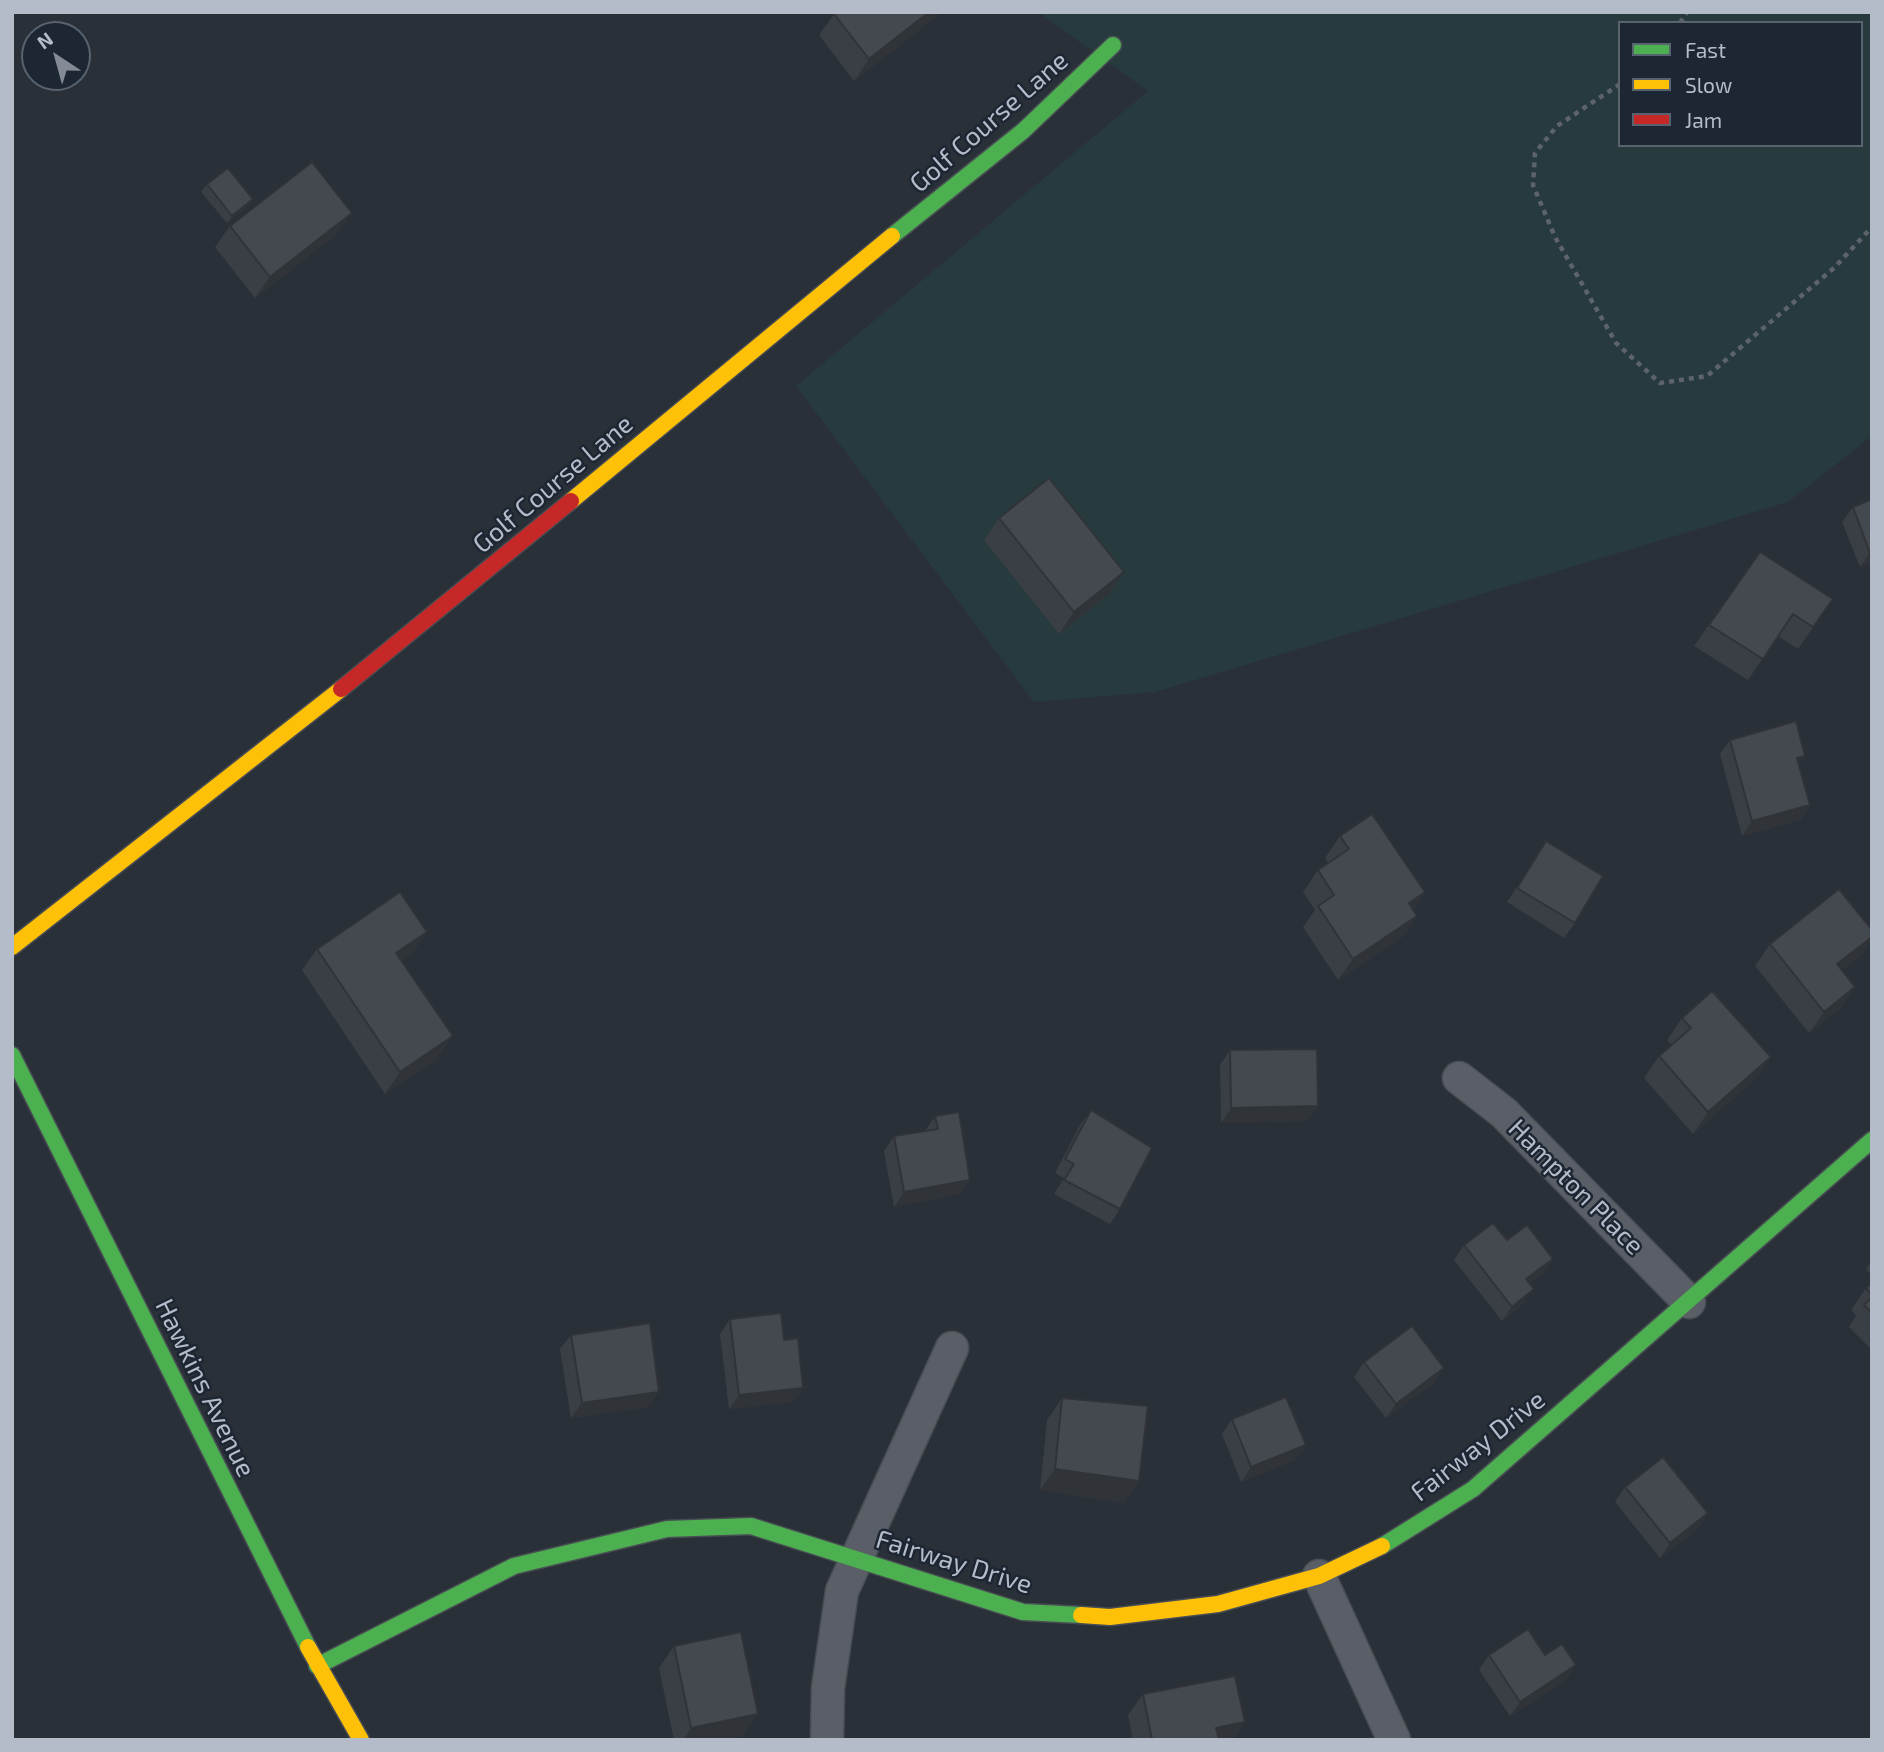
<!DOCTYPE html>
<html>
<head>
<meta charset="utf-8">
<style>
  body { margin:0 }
  #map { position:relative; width:1884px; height:1752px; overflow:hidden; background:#2a3038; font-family:"Exo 2",sans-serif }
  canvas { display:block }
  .frame { position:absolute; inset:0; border:14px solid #b4bcc9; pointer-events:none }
  .legend { position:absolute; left:1618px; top:21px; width:245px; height:126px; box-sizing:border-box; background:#1d2633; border:2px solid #59626f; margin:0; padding:9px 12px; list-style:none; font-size:21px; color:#b4bcc9 }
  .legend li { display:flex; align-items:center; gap:14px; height:35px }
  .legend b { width:35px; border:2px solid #59626f }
  .north { position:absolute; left:21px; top:21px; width:70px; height:70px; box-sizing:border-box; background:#1d2633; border:2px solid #59626f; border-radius:50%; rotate:324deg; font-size:19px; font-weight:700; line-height:28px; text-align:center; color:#b4bcc9 }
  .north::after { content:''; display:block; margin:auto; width:24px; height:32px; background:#848b96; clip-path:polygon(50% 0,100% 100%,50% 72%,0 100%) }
</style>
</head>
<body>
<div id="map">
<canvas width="1884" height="1752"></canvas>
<div class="frame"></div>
<ul class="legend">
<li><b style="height:9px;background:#4caf50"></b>Fast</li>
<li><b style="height:9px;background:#ffc107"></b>Slow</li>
<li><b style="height:9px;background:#c62828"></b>Jam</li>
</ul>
<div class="north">N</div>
</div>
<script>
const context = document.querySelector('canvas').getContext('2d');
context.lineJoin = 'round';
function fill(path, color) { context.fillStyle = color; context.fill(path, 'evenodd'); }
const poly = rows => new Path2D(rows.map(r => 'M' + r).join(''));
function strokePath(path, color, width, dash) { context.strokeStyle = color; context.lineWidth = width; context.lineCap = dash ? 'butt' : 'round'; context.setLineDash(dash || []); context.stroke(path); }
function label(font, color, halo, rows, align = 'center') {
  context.font = font + ' "Exo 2",sans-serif'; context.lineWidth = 5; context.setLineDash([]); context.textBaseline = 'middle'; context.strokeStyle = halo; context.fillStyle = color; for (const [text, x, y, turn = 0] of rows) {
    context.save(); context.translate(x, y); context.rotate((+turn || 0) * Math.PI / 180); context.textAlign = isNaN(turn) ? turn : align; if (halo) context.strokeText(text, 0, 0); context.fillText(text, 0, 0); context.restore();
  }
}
fill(poly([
  [1038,12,1872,12,1872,436,1788,502,1155,692,1034,702,796,386,1148,91],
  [1620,23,1861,23,1861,145,1620,145]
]), '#273a3e');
const street = poly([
  [1459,1078,1504,1113,1689,1302],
  [1319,1576,1394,1740],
  [827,1740,828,1688,842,1591,952,1348]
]);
const fast = poly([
  [892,236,1023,131,1113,45],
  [12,1055,308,1647],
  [1382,1546,1473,1489,1872,1140],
  [317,1666,514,1566,667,1529,751,1526,1023,1612,1081,1615]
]);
const slow = poly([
  [571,501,892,236],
  [12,947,341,689],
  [1081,1615,1110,1617,1218,1604,1319,1576,1382,1546],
  [308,1647,361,1740]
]);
const jam = poly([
  [341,689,571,501]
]);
strokePath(street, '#484c53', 35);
strokePath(fast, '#484c53', 19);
strokePath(slow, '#484c53', 19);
strokePath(jam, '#484c53', 19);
strokePath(poly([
  [1680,23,1687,12],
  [1620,84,1557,126,1535,153,1533,185,1555,237,1616,343,1660,383,1707,376,1834,268,1872,227]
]), '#5d636a', 4.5, [5, 5]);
strokePath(street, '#5a5e66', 32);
strokePath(fast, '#4caf50', 16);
strokePath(slow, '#ffc107', 16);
strokePath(jam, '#c62828', 16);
fill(poly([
  [942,12,854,81,819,35,834,14],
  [207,184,253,199,248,206,227,223,201,192],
  [230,226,337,234,255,298,215,247],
  [1872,499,1872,563,1860,567,1842,522,1853,507],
  [999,518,1124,572,1109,594,1059,634,984,540],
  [1760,552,1833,599,1798,649,1778,636,1748,680,1694,646],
  [1730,740,1799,765,1810,805,1800,820,1742,836,1720,754],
  [1340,836,1425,892,1413,910,1417,916,1402,937,1338,980,1303,927,1315,910,1303,892,1318,870,1328,863,1325,858],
  [1546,841,1575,923,1564,938,1507,902],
  [1872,930,1872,939,1860,956,1842,970,1855,987,1840,1008,1809,1033,1755,966,1770,944],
  [427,932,412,953,401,960,438,1058,385,1094,302,970,317,949],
  [1682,1018,1771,1057,1756,1078,1693,1134,1644,1078,1659,1056,1672,1045,1667,1040],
  [1230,1050,1318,1106,1308,1121,1221,1123,1220,1065],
  [1091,1110,1120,1209,1110,1224,1054,1194,1064,1178,1055,1173,1080,1125],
  [935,1116,970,1180,959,1194,894,1207,884,1151,894,1136,925,1131],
  [1507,1240,1553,1259,1543,1273,1530,1283,1524,1303,1502,1321,1454,1260,1464,1245],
  [1872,1261,1872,1275,1866,1269],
  [1872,1283,1872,1350,1849,1327,1856,1316,1851,1310,1866,1288],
  [730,1319,784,1340,803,1388,793,1402,729,1409,720,1334],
  [571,1335,649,1407,571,1418,560,1349],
  [1364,1362,1434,1383,1386,1418,1354,1377],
  [1062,1398,1139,1481,1124,1503,1040,1490,1047,1420],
  [1232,1419,1296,1460,1241,1482,1222,1434],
  [1625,1487,1698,1528,1660,1558,1615,1502],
  [674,1646,758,1714,743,1736,723,1740,674,1740,659,1668],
  [1489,1655,1545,1655,1566,1680,1510,1716,1479,1670],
  [1143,1694,1245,1722,1232,1740,1133,1740,1128,1715]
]), '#3a3f45');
fill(poly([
  [929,12,942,12,854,81,869,59],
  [253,199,248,206,227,223,232,216],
  [352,213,337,234,255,298,270,277],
  [1872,552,1872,563,1860,567,1870,553],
  [1124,572,1109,594,1059,634,1074,612],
  [1805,756,1795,770,1797,758],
  [1810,805,1800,820,1742,836,1752,821],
  [1425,892,1410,914,1409,903],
  [1417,916,1402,937,1338,980,1353,959],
  [427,932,412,953,381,974,396,953],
  [1872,937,1872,939,1860,956,1822,986,1837,964],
  [1855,987,1840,1008,1809,1033,1824,1012],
  [453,1036,438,1058,385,1094,400,1072],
  [1771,1057,1756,1078,1693,1134,1708,1112],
  [1318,1106,1308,1121,1221,1123,1231,1108],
  [970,1180,959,1194,894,1207,904,1192],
  [1553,1259,1543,1273,1516,1293,1526,1279],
  [1534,1289,1524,1303,1502,1321,1512,1307],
  [1444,1368,1434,1383,1386,1418,1396,1404],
  [803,1388,793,1402,729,1409,739,1395],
  [659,1392,649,1407,571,1418,582,1403],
  [1306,1445,1296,1460,1241,1482,1251,1467],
  [1055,1469,1139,1481,1124,1503,1040,1490],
  [1708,1513,1698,1528,1660,1558,1670,1543],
  [1576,1665,1566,1680,1510,1716,1520,1702],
  [758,1714,743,1736,723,1740,683,1740,691,1728],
  [1245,1722,1232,1740,1208,1740,1216,1728]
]), '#303338');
const building = poly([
  [836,12,929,12,869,59,834,14,836,12],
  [312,162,352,213,270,277,230,226,312,162],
  [228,168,253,199,232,216,207,184,228,168],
  [1049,478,1124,572,1074,612,999,518,1049,478],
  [1872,499,1872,552,1870,553,1853,507,1872,499],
  [1760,552,1833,599,1813,627,1793,614,1763,659,1709,625,1760,552],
  [1796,721,1805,756,1797,758,1810,805,1752,821,1730,740,1796,721],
  [1372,814,1425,892,1409,903,1417,916,1353,959,1318,906,1334,895,1318,870,1349,849,1340,836,1372,814],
  [1546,841,1603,876,1575,923,1517,888,1546,841],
  [1839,889,1872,930,1872,937,1837,964,1855,987,1824,1012,1770,944,1839,889],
  [400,892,427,932,396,953,453,1036,400,1072,317,949,400,892],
  [1712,991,1771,1057,1708,1112,1659,1056,1691,1028,1682,1018,1712,991],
  [1317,1049,1318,1106,1231,1108,1230,1050,1317,1049],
  [1091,1110,1152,1148,1120,1209,1064,1180,1074,1164,1065,1159,1091,1110],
  [959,1112,970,1180,904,1192,894,1136,938,1129,935,1116,959,1112],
  [1493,1223,1507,1240,1527,1225,1553,1259,1526,1279,1534,1289,1512,1307,1464,1245,1493,1223],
  [1872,1283,1872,1295,1866,1288,1872,1283],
  [1872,1297,1872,1313,1864,1305,1872,1297],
  [781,1313,784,1340,798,1338,803,1388,739,1395,730,1319,781,1313],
  [650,1323,659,1392,582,1403,571,1335,650,1323],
  [1412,1326,1444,1368,1396,1404,1364,1362,1412,1326],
  [1286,1397,1306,1445,1251,1467,1232,1419,1286,1397],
  [1062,1398,1148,1406,1139,1481,1055,1469,1062,1398],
  [1663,1457,1708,1513,1670,1543,1625,1487,1663,1457],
  [1528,1629,1545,1655,1562,1644,1576,1665,1520,1702,1489,1655,1528,1629],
  [741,1632,758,1714,691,1728,674,1646,741,1632],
  [1235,1676,1245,1722,1216,1728,1219,1740,1152,1740,1143,1694,1235,1676]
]);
fill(building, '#444950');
strokePath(building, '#303338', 2);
label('26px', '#b4bcc9', '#1d2633', [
  ["Golf Course Lane",989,122,-41],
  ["Golf Course Lane",553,484,-40],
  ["Hampton Place",1576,1187,45],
  ["Hawkins Avenue",205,1388,64],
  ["Fairway Drive",1478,1446,-38],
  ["Fairway Drive",954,1562,17]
]);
</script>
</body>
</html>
